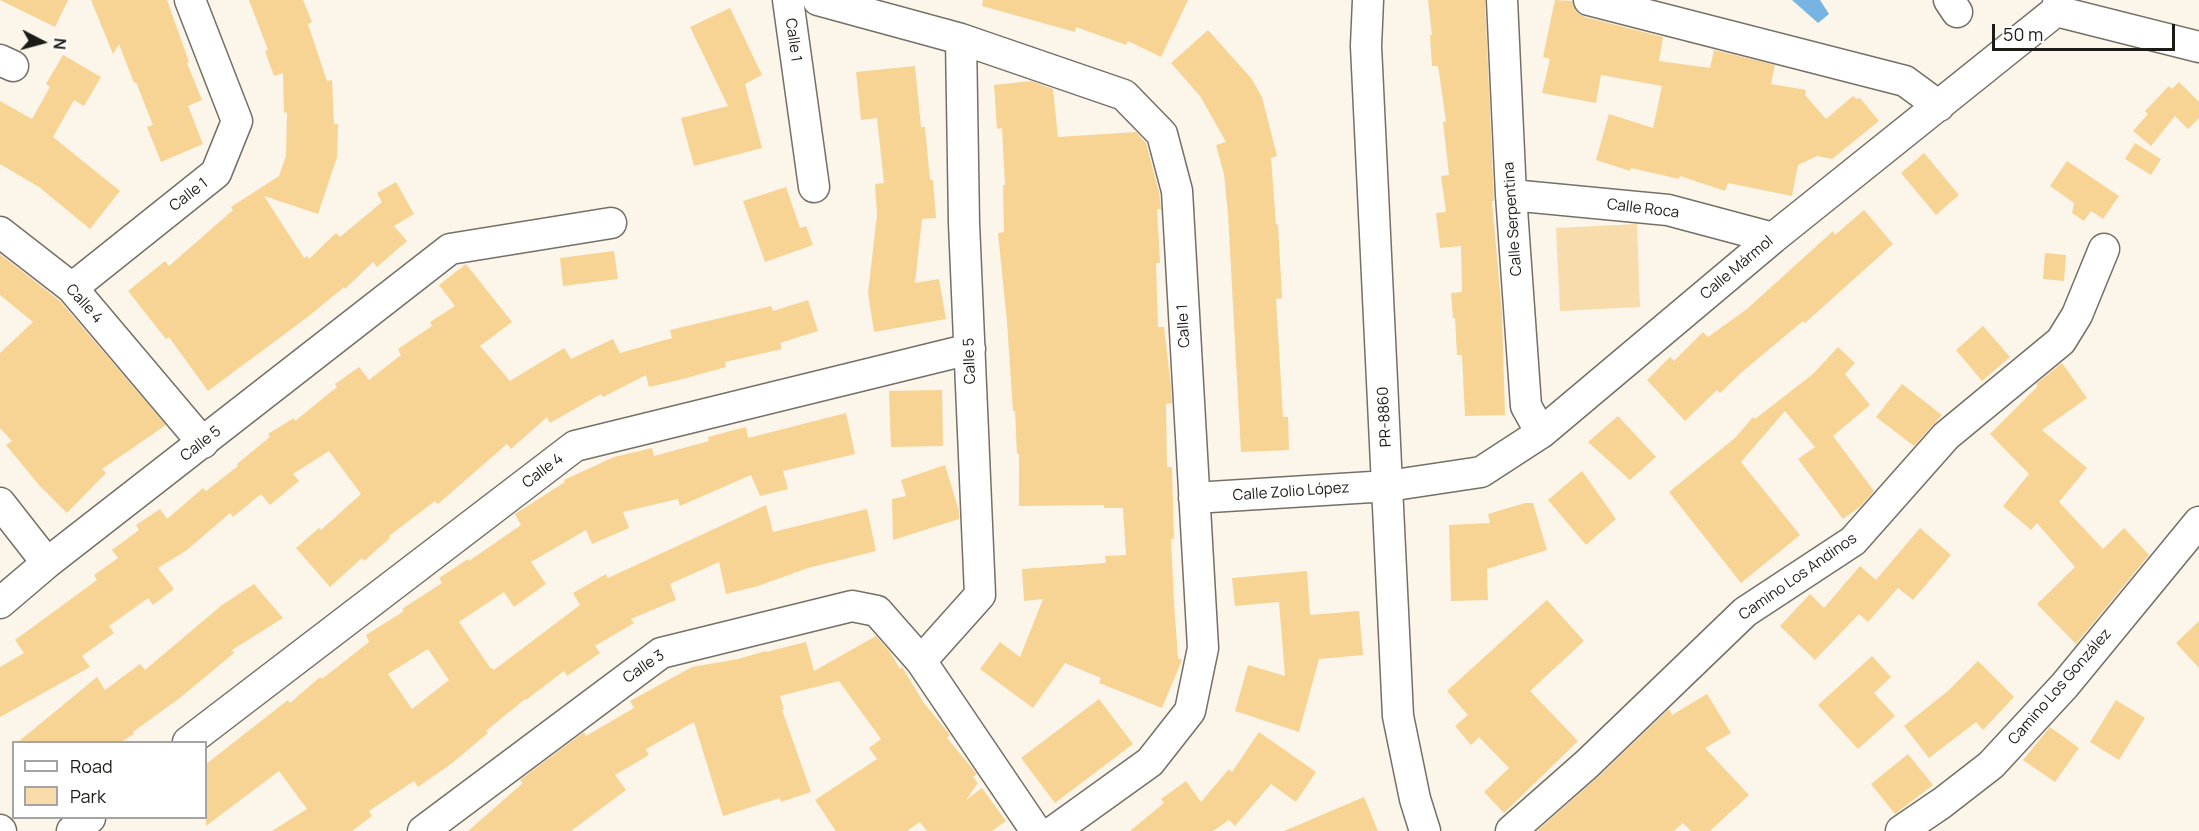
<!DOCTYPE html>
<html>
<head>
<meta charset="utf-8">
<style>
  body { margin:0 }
  #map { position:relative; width:2199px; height:831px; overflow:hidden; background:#fbf5ea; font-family:Manrope,sans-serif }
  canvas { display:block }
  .legend { position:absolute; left:12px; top:741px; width:195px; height:78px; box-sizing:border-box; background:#fff; border:2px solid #a5a4a2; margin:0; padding:8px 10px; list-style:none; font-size:18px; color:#1d1b17 }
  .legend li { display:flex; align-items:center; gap:12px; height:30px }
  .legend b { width:30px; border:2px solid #a5a4a2 }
  .north { position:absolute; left:12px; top:12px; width:60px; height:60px; -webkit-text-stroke:4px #fff; paint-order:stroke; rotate:96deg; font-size:16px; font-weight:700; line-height:24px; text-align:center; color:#1d1b17 }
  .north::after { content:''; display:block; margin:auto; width:21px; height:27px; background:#1d1b17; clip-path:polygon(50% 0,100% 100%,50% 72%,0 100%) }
  .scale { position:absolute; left:1992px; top:24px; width:183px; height:27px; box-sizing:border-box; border:3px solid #1d1b17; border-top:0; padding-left:8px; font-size:18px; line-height:21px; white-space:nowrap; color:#1d1b17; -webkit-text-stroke:4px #fff; paint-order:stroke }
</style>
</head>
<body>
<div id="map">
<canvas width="2199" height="831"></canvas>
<ul class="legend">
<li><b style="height:8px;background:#fff"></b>Road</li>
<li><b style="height:16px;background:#f8dcab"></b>Park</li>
</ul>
<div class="north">N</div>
<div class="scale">50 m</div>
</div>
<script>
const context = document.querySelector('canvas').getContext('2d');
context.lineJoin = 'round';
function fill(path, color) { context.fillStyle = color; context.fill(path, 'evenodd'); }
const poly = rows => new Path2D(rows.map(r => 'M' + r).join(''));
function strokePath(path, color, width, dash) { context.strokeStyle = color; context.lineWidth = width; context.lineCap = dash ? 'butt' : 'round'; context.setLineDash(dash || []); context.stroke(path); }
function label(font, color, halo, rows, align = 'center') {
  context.font = font + ' Manrope,sans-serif'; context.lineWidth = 5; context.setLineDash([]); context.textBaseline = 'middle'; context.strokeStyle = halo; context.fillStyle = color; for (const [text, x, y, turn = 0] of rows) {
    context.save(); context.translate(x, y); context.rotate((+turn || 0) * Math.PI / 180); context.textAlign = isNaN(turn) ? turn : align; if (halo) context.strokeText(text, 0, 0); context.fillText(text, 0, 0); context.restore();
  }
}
fill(poly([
  [1637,224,1640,307,1560,311,1556,228]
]), '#f8dcab');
fill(poly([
  [1792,0,1820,0,1829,14,1818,23]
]), '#78b4e1');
fill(poly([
  [0,0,68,0,55,27],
  [91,0,167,0,189,62,187,63,202,100,188,106,203,144,161,162,147,127,153,125,136,82,134,83,119,44,113,54],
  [249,0,303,0,312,22,308,24,327,81,332,80,334,124,338,124,337,157,318,214,264,196,304,258,307,256,309,259,336,233,340,237,382,202,377,193,396,182,414,214,394,226,407,241,377,267,373,262,345,289,344,287,309,316,208,391,169,337,166,339,128,291,165,261,169,266,233,210,231,207,279,176,286,156,287,112,284,113,283,73,274,76,265,51,268,50],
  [983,0,1188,0,1161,57,1128,41,1126,45,1076,27,1075,32,982,6],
  [1428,0,1485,0,1494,201,1492,201,1502,313,1505,415,1465,416,1462,355,1457,355,1455,318,1453,318,1451,293,1462,292,1461,246,1440,248,1436,213,1446,212,1441,176,1449,175,1443,122,1446,121,1438,66,1432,66,1430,35,1432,35],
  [1555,0,1572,1,1577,12,1585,17,1663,37,1659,61,1710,68,1714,50,1775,65,1771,84,1806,90,1805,95,1826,119,1853,96,1857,99,1860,98,1879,121,1832,159,1817,156,1798,165,1792,196,1728,183,1725,191,1680,176,1679,179,1631,168,1630,171,1596,160,1609,114,1653,128,1662,86,1601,75,1596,103,1542,93,1550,59,1543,57],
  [730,8,762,75,745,84,762,148,694,166,681,118,728,106,690,27],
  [1208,30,1251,78,1262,97,1277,156,1271,158,1276,225,1278,224,1282,298,1276,299,1283,417,1288,417,1289,450,1241,452,1228,214,1224,174,1216,145,1226,142,1200,96,1171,63],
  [63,55,101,77,84,106,74,100,53,137,120,191,90,229,39,187,0,164,0,101,32,119,50,87,46,84],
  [915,66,921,127,925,127,930,180,933,180,936,218,922,219,915,283,939,279,946,319,874,332,868,293,877,215,875,184,884,183,877,118,861,120,856,72],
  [1031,81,1053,89,1058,137,1136,132,1146,143,1159,192,1161,209,1157,209,1160,263,1156,263,1158,327,1164,327,1171,386,1172,403,1166,404,1167,467,1172,467,1174,539,1171,539,1174,603,1178,658,1182,660,1162,708,1099,683,1101,678,1065,663,1033,708,980,669,1000,642,1020,657,1043,599,1024,601,1022,569,1106,563,1105,556,1126,555,1123,508,1104,508,1104,505,1019,506,1019,454,1017,454,1015,411,1013,411,1007,322,998,233,1004,232,1003,185,1005,185,1002,128,997,129,994,85],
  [2179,82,2199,102,2199,118,2188,129,2175,116,2151,146,2133,131,2148,114,2145,111,2169,86,2172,89],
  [2135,143,2161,159,2151,175,2125,159],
  [1924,153,1959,195,1936,215,1901,173],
  [2067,161,2119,196,2103,219,2091,211,2084,221,2072,213,2074,203,2050,186],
  [786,187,800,228,806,226,813,245,765,262,743,201],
  [1864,210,1893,244,1805,323,1803,321,1742,372,1720,393,1717,390,1685,421,1647,380,1670,357,1674,361,1703,332,1708,337,1747,309,1833,231,1835,235],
  [614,251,618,279,563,286,560,258],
  [2045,253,2066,255,2064,281,2043,279],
  [0,254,60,301,166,425,102,469,106,473,67,513,39,485,6,445,12,441,0,428,0,353,33,322,0,295],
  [466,264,512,322,480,346,510,381,564,348,571,359,613,339,620,353,672,338,670,330,771,306,773,311,808,300,818,331,780,343,782,349,725,362,726,367,683,379,649,387,646,375,603,397,601,394,550,423,547,417,511,449,507,444,438,504,435,501,389,536,390,538,364,561,362,558,330,587,296,548,319,528,321,530,361,494,329,451,293,474,299,481,270,505,261,494,233,517,230,513,187,550,158,568,174,589,153,605,148,598,109,626,114,633,82,656,90,667,0,717,0,667,24,653,15,640,97,580,94,575,118,558,112,550,139,530,136,525,160,509,167,519,203,488,206,491,238,466,237,464,270,437,268,434,294,418,295,421,337,387,335,384,359,367,369,380,401,355,398,349,432,326,430,322,455,306,439,285],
  [1983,326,2010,357,1982,381,1956,350],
  [1838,347,1855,363,1845,374,1870,405,1833,436,1874,491,1861,506,1843,519,1798,459,1815,447,1785,411,1741,462,1800,535,1741,583,1669,492,1736,437,1753,417,1755,419,1813,374],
  [2062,363,2087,398,2042,430,2087,468,2059,502,2103,549,2124,528,2149,555,2076,644,2037,604,2075,567,2037,523,2031,530,2003,506,2029,474,1990,434,2038,386,2036,384],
  [1902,384,1942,415,1914,446,1876,417],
  [942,390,943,446,891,447,889,391],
  [846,413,855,454,783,471,788,489,760,496,751,475,680,506,678,499,623,512,629,528,592,544,586,530,531,562,546,584,514,607,504,592,459,622,491,669,492,668,494,670,580,605,573,593,606,574,608,578,766,505,773,532,867,509,876,551,808,568,758,586,726,594,719,562,670,584,676,600,631,619,634,623,595,646,600,653,567,676,564,671,526,700,525,699,486,731,488,733,451,764,418,787,414,781,369,811,372,816,352,831,272,831,307,809,279,771,206,826,206,764,288,700,290,703,320,677,322,679,369,642,366,635,404,611,402,609,442,583,439,578,468,559,469,561,521,525,515,514,565,482,564,480,614,457,652,448,654,456,709,441,708,437,746,427,748,438],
  [428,649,449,680,412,709,388,674],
  [1618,416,1656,457,1630,480,1588,442],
  [945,465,959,511,959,519,893,540,892,499,906,496,901,480],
  [1582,471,1616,519,1586,545,1548,500],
  [1525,503,1533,503,1547,550,1487,569,1488,600,1451,601,1449,525,1490,523,1488,514],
  [1920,528,1951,555,1913,600,1898,588,1868,622,1859,614,1815,660,1780,626,1810,594,1824,608,1860,566,1876,580],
  [1307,571,1310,615,1359,611,1363,655,1319,659,1299,732,1235,711,1248,665,1285,676,1279,602,1235,606,1232,578],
  [254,584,283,618,232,650,234,653,181,697,133,732,134,734,121,742,18,742,97,677,105,690,140,664,145,670,222,605],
  [1547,600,1584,641,1530,691,1578,741,1504,813,1484,792,1509,768,1479,737,1471,745,1455,726,1468,715,1447,691],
  [2199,621,2199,668,2176,643],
  [876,636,890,652,900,669,902,667,924,703,950,735,947,738,977,774,973,777,978,783,966,800,982,788,1006,821,992,831,927,831,920,822,907,831,836,831,815,800,877,759,869,748,881,739,839,681,780,696,784,710,782,710,811,792,781,802,780,798,723,816,694,722,646,749,649,755,615,775,626,790,571,831,468,831,523,783,520,780,584,732,586,736,634,708,630,701,692,667,738,659,766,651,766,652,806,642,814,671],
  [1872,656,1891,677,1874,693,1895,716,1858,749,1818,705],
  [1978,661,2014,697,1983,730,1976,722,1929,758,1904,726,1948,691],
  [1707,694,1731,733,1705,748,1749,795,1710,831,1691,831,1683,823,1674,831,1537,831,1598,777,1669,709,1672,715],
  [1099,699,1133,744,1055,803,1021,758],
  [2116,700,2145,718,2119,760,2090,742],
  [2050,727,2079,748,2055,782,2023,760],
  [1259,732,1316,772,1296,802,1271,784,1235,826,1229,820,1213,831,1130,831,1164,803,1161,799,1186,781,1201,802,1229,769,1232,772],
  [1908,754,1933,785,1895,814,1871,784],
  [1364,797,1378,831,1284,831]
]), '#f8d494');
const minor = poly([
  [788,0,814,187],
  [818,0,961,39,1124,95,1162,134,1177,191,1203,648,1190,711,1150,762,1054,831],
  [1368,0,1366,46,1398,716,1415,799,1425,831],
  [1502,0,1511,195,1526,406,1541,433],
  [1589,0,1905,81,1939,106],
  [1949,0,1957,12],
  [2056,11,2199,47],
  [0,60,13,66],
  [1511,195,1668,210,1773,238],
  [0,232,72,288,203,443],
  [72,288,216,173,237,121,190,0],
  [1194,498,1388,486,1481,472,1541,433,1773,238,2056,11,2059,0],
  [0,503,47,563],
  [0,603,47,563,450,249,611,223],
  [921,661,980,595,964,223,961,39],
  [188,742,575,446,970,349],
  [0,830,1,831],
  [72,831,90,818],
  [423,831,661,653,852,606,877,611,921,661,1036,831],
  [1511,831,1587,764,1745,612,1853,541,1946,436,2061,341,2077,315,2104,249],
  [1901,831,1942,803,1991,765,2065,685,2199,522]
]);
strokePath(minor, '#757067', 33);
strokePath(minor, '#fff', 30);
label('15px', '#1d1b17', '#fff', [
  ["Calle 1",793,40,82],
  ["Calle 1",189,195,-38],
  ["Calle Roca",1643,209,7],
  ["Calle Serpentina",1513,219,-94],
  ["Calle Mármol",1737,268,-40],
  ["Calle 4",84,304,48],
  ["Calle 1",1184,326,-93],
  ["Calle 5",970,361,-92],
  ["PR-8860",1385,417,-93],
  ["Calle 5",201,444,-38],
  ["Calle 4",543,471,-37],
  ["Calle Zolio López",1291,492,-4],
  ["Camino Los Andinos",1798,577,-35],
  ["Calle 3",644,667,-34],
  ["Camino Los González",2060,687,-49]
]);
</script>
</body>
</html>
